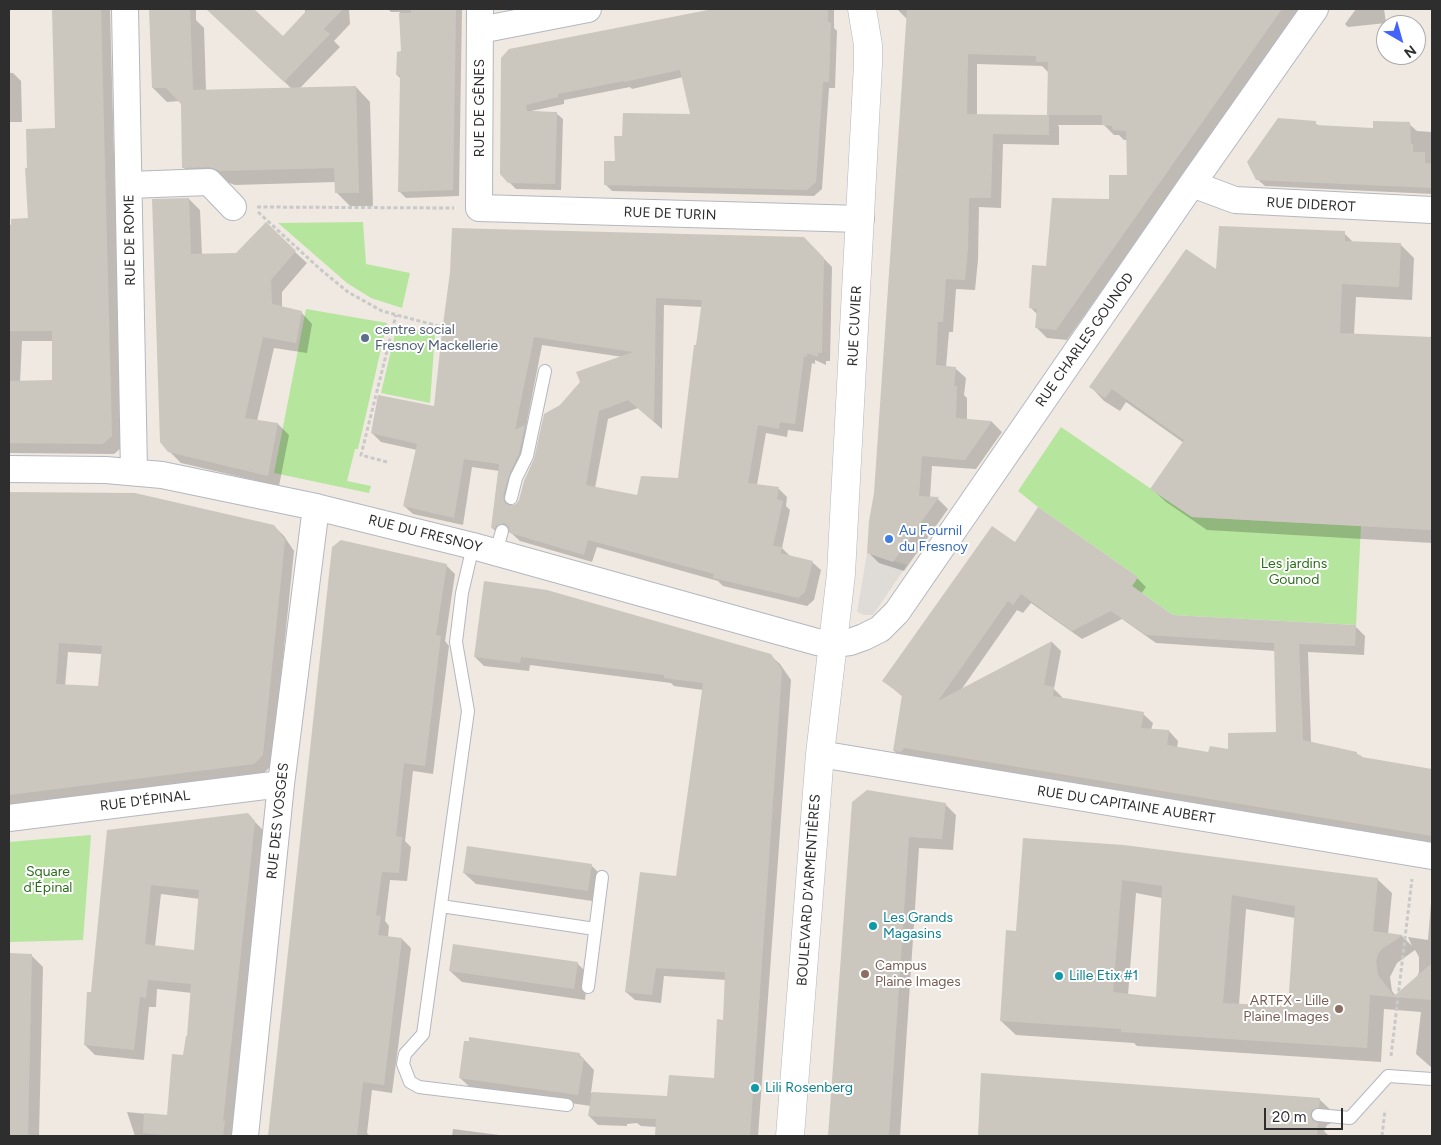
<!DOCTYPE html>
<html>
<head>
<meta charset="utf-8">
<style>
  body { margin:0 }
  #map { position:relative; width:1441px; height:1145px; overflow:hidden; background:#efe9e1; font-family:Figtree,sans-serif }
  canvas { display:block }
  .frame { position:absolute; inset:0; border:10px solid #2e2e2e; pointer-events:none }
  .north { position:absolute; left:1376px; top:15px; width:50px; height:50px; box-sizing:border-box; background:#fff; border:1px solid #ababab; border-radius:50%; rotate:142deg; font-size:14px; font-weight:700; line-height:20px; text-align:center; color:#2e2e2e }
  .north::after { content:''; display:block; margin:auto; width:18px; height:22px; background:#4264fb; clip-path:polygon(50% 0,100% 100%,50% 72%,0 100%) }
  .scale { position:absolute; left:1264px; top:1108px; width:79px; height:22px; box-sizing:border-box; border:2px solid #2e2e2e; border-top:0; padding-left:6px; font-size:15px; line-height:18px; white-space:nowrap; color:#2e2e2e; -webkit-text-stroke:4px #fff; paint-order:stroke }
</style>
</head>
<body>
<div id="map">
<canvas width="1441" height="1145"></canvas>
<div class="frame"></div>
<div class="north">N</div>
<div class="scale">20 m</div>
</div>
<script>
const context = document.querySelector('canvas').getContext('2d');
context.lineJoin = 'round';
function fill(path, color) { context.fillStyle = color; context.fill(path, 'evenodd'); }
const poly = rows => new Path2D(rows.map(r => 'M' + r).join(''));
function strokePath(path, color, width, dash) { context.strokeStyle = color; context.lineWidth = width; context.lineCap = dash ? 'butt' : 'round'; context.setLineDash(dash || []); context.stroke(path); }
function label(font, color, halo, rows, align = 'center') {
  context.font = font + ' Figtree,sans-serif'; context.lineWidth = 4; context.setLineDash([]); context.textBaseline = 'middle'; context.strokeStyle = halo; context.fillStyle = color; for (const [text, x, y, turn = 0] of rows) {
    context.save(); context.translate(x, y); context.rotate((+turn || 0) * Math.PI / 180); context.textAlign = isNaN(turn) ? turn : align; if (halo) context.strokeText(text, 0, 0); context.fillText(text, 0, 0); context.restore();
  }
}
fill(poly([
  [363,222,366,264,410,273,402,308,371,298,347,283,278,223],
  [306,309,387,323,358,449,355,449,347,481,371,486,369,493,274,473],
  [397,325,435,334,430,403,381,393],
  [1061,427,1192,517,1361,526,1356,625,1173,615,1132,586,1138,577,1038,507,1018,491],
  [91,835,83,940,9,942,9,842]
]), '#b6e59e');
fill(poly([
  [867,553,907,565,873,615,864,615,857,612]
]), '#dfdcd8');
fill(poly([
  [53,9,110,9,122,447,114,454,9,453,9,226,12,226,29,220,56,129],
  [22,341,53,341,54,382,20,382],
  [150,9,196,9,196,20,204,28,206,91,292,89,207,9,252,9,283,37,305,14,305,9,349,9,350,24,334,41,340,47,299,89,356,87,370,102,373,206,350,206,336,192,336,182,235,185,224,181,198,182,183,167,182,103,180,101,167,102,153,88],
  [388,9,462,9,459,196,406,198,399,191,401,79,397,75,402,53,400,12,391,12],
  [718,9,834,10,834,28,837,31,835,88,829,88,822,189,814,196,612,191,605,184,616,162,691,115,683,77,632,89,630,87,564,100,564,104,531,111,556,113,563,119,561,190,516,189,501,174,510,50],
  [897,9,1300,9,1067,340,1047,338,1037,328,1038,315,1031,308,1048,267,1111,200,1129,177,1128,140,1124,140,1119,135,1114,135,1104,125,1058,125,1059,127,1059,145,1003,144,1001,208,979,207,978,260,975,290,956,289,953,332,949,332,946,367,955,368,966,378,964,395,967,398,967,420,992,422,1002,432,976,469,932,466,930,498,938,499,948,509,904,571,879,563,868,552,876,493,908,20],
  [977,64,1042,66,1048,72,1048,116,977,115],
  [1356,9,1384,9,1386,23,1348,27,1345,24],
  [9,73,13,73,21,81,22,122,9,122],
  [1315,123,1319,126,1374,129,1409,124,1417,131,1432,132,1432,194,1265,186,1257,179],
  [189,199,200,210,202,255,295,252,307,263,282,292,282,308,301,312,312,324,307,353,274,348,257,421,278,424,289,435,279,486,181,463,169,451],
  [1344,233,1354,243,1400,244,1414,258,1412,300,1356,297,1354,335,1432,338,1432,543,1207,530,1166,502,1152,489,1184,443,1126,402,1120,411,1104,401,1091,387,1217,271],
  [804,238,832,267,830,361,826,361,826,365,815,360,815,364,812,363,803,432,788,430,787,437,766,433,757,485,779,489,787,497,786,506,790,510,782,548,791,557,812,562,821,570,814,600,807,606,723,586,718,581,597,547,592,562,520,541,510,532,501,536,492,528,499,471,472,467,463,525,413,514,404,506,417,450,381,442,372,433,435,408,443,332],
  [664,305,702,307,679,480,638,496,595,488,608,419,638,408,662,429],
  [542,345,623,357,561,406,520,501,513,507,511,505,517,483,533,434,526,427],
  [9,493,134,495,274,526,284,536,294,551,272,765,264,773,9,805],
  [68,652,102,654,99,687,65,686],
  [1015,544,1137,578,1146,587,1141,594,1173,616,1356,627,1365,636,1364,655,1308,652,1311,743,1356,753,1364,759,1432,770,1432,843,904,760,894,751,903,697,884,681],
  [1031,603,1082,639,1122,619,1156,643,1275,651,1277,734,1229,751,1208,753,1177,748,1178,741,1169,731,1151,730,1153,723,1143,714,1062,699,1062,697,1054,689,1061,651,1052,642,961,690,1017,610,1023,613],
  [333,547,446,565,455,574,445,641,449,646,433,774,413,771,405,841,411,847,407,881,390,880,385,921,389,926,388,937,402,939,411,948,392,1093,372,1090,367,1133,370,1136,269,1136],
  [770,655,780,664,791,680,758,1136,656,1136,657,1127,641,1126,637,1123,627,1124,627,1126,598,1125,589,1116,591,1106,472,1089,460,1078,579,1054,594,1070,591,1093,669,1098,715,1079,724,1021,726,980,664,976,661,1003,635,1000,626,992,677,878,703,690,674,686,671,683,530,665,529,671,484,666,475,657],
  [853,803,945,804,956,815,953,850,919,848,900,1136,829,1136],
  [247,814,265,832,232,1136,135,1136,127,1112,168,1116,188,1037,192,993,157,989,156,1007,149,1007,144,1060,95,1055,85,1045,92,993,108,831],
  [161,894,200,899,195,951,155,946],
  [1024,839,1377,879,1392,893,1388,934,1402,936,1412,946,1408,937,1428,940,1432,891,1432,1068,1416,1054,1421,1012,1384,1009,1381,1062,1137,1046,1134,1043,1016,1035,1001,1021,1017,932],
  [1136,893,1162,898,1157,998,1128,995],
  [1246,909,1295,918,1289,1007,1239,1005],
  [1415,950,1419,957,1419,972,1416,979,1396,996,1392,991,1390,977,1397,963],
  [591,865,602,876,599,902,476,884,464,873],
  [9,955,31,955,43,967,39,1136,9,1136],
  [577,963,588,974,585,1000,462,982,450,971],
  [983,1075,1319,1099,1335,1114,1334,1122,1327,1125,1324,1131,1329,1136,979,1136],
  [453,1129,507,1136,452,1136]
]), '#0003');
fill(poly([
  [52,9,101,9,112,436,103,444,9,443,9,381,52,380,52,331,9,331,9,224,11,225,11,219,28,218,25,168,27,168,26,129,55,128],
  [149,9,190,9,193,90,356,86,359,193,335,193,334,168,220,171,209,167,182,168,181,104,166,88,152,88],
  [206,9,254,9,283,36,308,9,343,9,324,29,330,34,284,82],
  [411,9,456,9,453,190,398,192,400,75,396,75,397,52,401,51,399,13,411,13],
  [713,9,828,9,828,22,831,23,829,82,823,82,816,182,807,190,604,185,604,161,615,161,614,136,622,136,623,113,690,114,680,70,624,82,624,81,558,94,558,97,526,105,527,111,557,112,555,184,508,183,500,174,501,58,509,49],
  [907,9,1282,9,1056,330,1035,328,1037,309,1029,308,1032,265,1046,266,1052,198,1109,199,1109,175,1127,175,1126,131,1113,130,1112,126,1102,125,1102,115,1047,115,1049,115,1049,135,993,134,991,198,969,198,968,248,965,280,946,279,943,322,938,322,936,365,956,367,954,386,957,386,956,418,992,421,965,460,922,456,919,496,939,497,893,562,867,553,869,521,874,493],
  [968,54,1036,56,1036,62,1048,62,1047,115,967,114],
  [1278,118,1316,121,1316,125,1373,128,1373,121,1410,122,1411,144,1413,144,1413,152,1425,152,1425,163,1432,164,1432,188,1256,180,1247,162],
  [189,198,191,254,236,253,266,222,296,251,271,280,272,304,302,311,296,343,263,337,245,418,278,423,268,476,168,452,160,442,152,199],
  [1219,226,1345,231,1345,241,1401,243,1399,287,1342,284,1340,333,1432,337,1432,530,1192,517,1150,489,1184,440,1112,389,1105,398,1089,387,1186,249,1216,269],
  [452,228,804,237,824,258,822,353,818,353,818,357,807,353,807,357,804,356,795,424,780,422,779,429,758,425,748,483,779,487,777,499,783,501,773,546,783,547,780,553,813,561,805,592,798,598,713,578,714,574,588,540,584,555,510,533,508,526,504,523,497,525,494,529,491,528,499,464,464,459,454,518,403,506,417,444,371,433,378,395,434,406,442,332,450,272],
  [656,298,702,300,696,345,694,345,678,478,641,476,637,495,586,485,599,411,628,400,654,422],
  [534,337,633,352,576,372,580,382,560,405,544,414,534,459,524,481,519,500,516,504,510,506,505,503,503,496,509,475,519,453,525,425,515,430],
  [9,492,135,493,274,525,285,540,263,755,254,764,9,795],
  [59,643,102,646,98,686,56,684],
  [1038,507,1138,577,1132,586,1173,615,1356,625,1355,646,1299,644,1303,740,1357,752,1357,754,1362,756,1362,757,1432,769,1432,836,904,748,901,752,893,751,902,695,882,681,992,526,1015,542],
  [1021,594,1072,631,1111,611,1146,635,1274,643,1276,732,1228,733,1228,749,1210,746,1208,752,1167,745,1169,730,1141,728,1144,712,1053,696,1054,687,1044,685,1052,641,938,701,1008,601,1013,605],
  [341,540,447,564,436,635,441,636,425,766,404,763,396,836,402,837,399,873,382,872,376,915,381,916,378,935,402,938,384,1085,363,1082,357,1136,268,1136,332,547],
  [484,581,547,590,771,654,782,670,750,1136,655,1136,656,1119,588,1116,592,1092,667,1096,669,1075,714,1078,717,1019,723,1020,725,972,656,968,652,995,625,992,640,872,676,876,703,683,664,678,664,675,521,657,520,663,474,657],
  [867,790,946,803,942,839,909,837,889,1136,828,1136,852,802],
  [248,813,255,821,223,1121,225,1121,223,1136,166,1136,166,1135,143,1133,144,1113,167,1115,172,1054,183,1055,186,1036,187,1036,191,984,148,980,146,998,140,997,134,1050,84,1045,87,992,91,992,107,830],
  [151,885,199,890,194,950,145,944],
  [1023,838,1124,845,1378,878,1373,931,1403,935,1382,949,1378,954,1376,961,1378,975,1394,996,1432,963,1432,1000,1370,995,1367,1048,1121,1032,1121,1029,1000,1021,1006,930,1016,931],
  [1122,880,1162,886,1156,997,1113,992],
  [1232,895,1295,906,1288,1006,1223,1003],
  [467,846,592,864,588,891,463,873],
  [453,944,578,962,574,989,449,971],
  [9,953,32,954,28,1136,9,1136],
  [469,1037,580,1053,579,1057,584,1058,578,1095,459,1078,464,1041,469,1041],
  [981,1073,1320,1098,1319,1107,1312,1110,1310,1115,1313,1121,1318,1123,1317,1136,978,1136]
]), '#cbc7bf');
const lane = poly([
  [511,498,516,478,527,456,545,371],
  [473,546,462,593,456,642,468,711,423,1034,405,1054,403,1064,410,1082,419,1087,567,1105],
  [496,552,502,531],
  [441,906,595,929],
  [588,987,602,877],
  [1318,1115,1350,1118,1388,1076,1432,1079]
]);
const street = poly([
  [125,9,134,471],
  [480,9,479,208,861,219],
  [480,30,588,9],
  [1192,184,1235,200,1432,210],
  [129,185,209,182,233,207],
  [9,469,106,470,162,475,316,507,473,546,817,642,834,644,850,642,864,637,880,629,897,612,1192,184,1315,9],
  [820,754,1432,856],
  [9,818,281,784],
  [245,1136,281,784,316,507]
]);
const secondary = poly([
  [790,1136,820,754,841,574,868,64,868,45,862,9]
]);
strokePath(lane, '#b4b7c1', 14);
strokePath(street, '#b4b7c1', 28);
strokePath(secondary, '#b4b7c1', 29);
strokePath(poly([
  [257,207,454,208],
  [258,212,320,269,348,292,382,311,442,327],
  [387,462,361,455,396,315],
  [1391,1056,1412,879],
  [1382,1136,1385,1110]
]), '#c9c9c9', 3, [4, 2.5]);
strokePath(lane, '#fff', 12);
strokePath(street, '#fff', 26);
strokePath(secondary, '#fff', 28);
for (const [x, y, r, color] of [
  [365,338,5,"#5c6f8a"],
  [889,539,5,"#3f7fe0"],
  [873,926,5,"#0f9aa8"],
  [865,974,5,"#8d6e63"],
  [1059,976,5,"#0f9aa8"],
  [1339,1009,5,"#8d6e63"],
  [755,1088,5,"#0f9aa8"]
]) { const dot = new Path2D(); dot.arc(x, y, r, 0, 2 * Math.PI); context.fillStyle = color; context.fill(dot); strokePath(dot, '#fff', 2); }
label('14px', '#2e2e2e', '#fff', [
  ["RUE DE GÊNES",480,108,-90],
  ["RUE DIDEROT",1311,205,3],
  ["RUE DE TURIN",670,214,2],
  ["RUE DE ROME",130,240,-91],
  ["RUE CUVIER",855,326,-87],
  ["RUE CHARLES GOUNOD",1085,340,-55],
  ["RUE DU FRESNOY",425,534,14],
  ["RUE D'ÉPINAL",145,801,-7],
  ["RUE DU CAPITAINE AUBERT",1126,805,9],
  ["RUE DES VOSGES",278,821,-84],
  ["BOULEVARD D'ARMENTIÈRES",809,890,-86]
]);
label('14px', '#4e5e75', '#fff', [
  ["centre social",375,330],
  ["Fresnoy Mackellerie",375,346]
], 'left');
label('14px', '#366cbe', '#fff', [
  ["Au Fournil",899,531],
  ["du Fresnoy",899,547]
], 'left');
label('14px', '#2c6e1b', '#fff', [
  ["Les jardins",1294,564],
  ["Gounod",1294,580],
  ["Square",48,872],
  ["d'Épinal",48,888]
]);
label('14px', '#0d838f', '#fff', [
  ["Les Grands",883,918],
  ["Magasins",883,934],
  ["Lille Etix #1",1069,976],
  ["Lili Rosenberg",765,1088]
], 'left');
label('14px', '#785e54', '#fff', [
  ["Campus",875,966],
  ["Plaine Images",875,982],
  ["ARTFX - Lille",1329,1001,"right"],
  ["Plaine Images",1329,1017,"right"]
], 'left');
</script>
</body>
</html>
